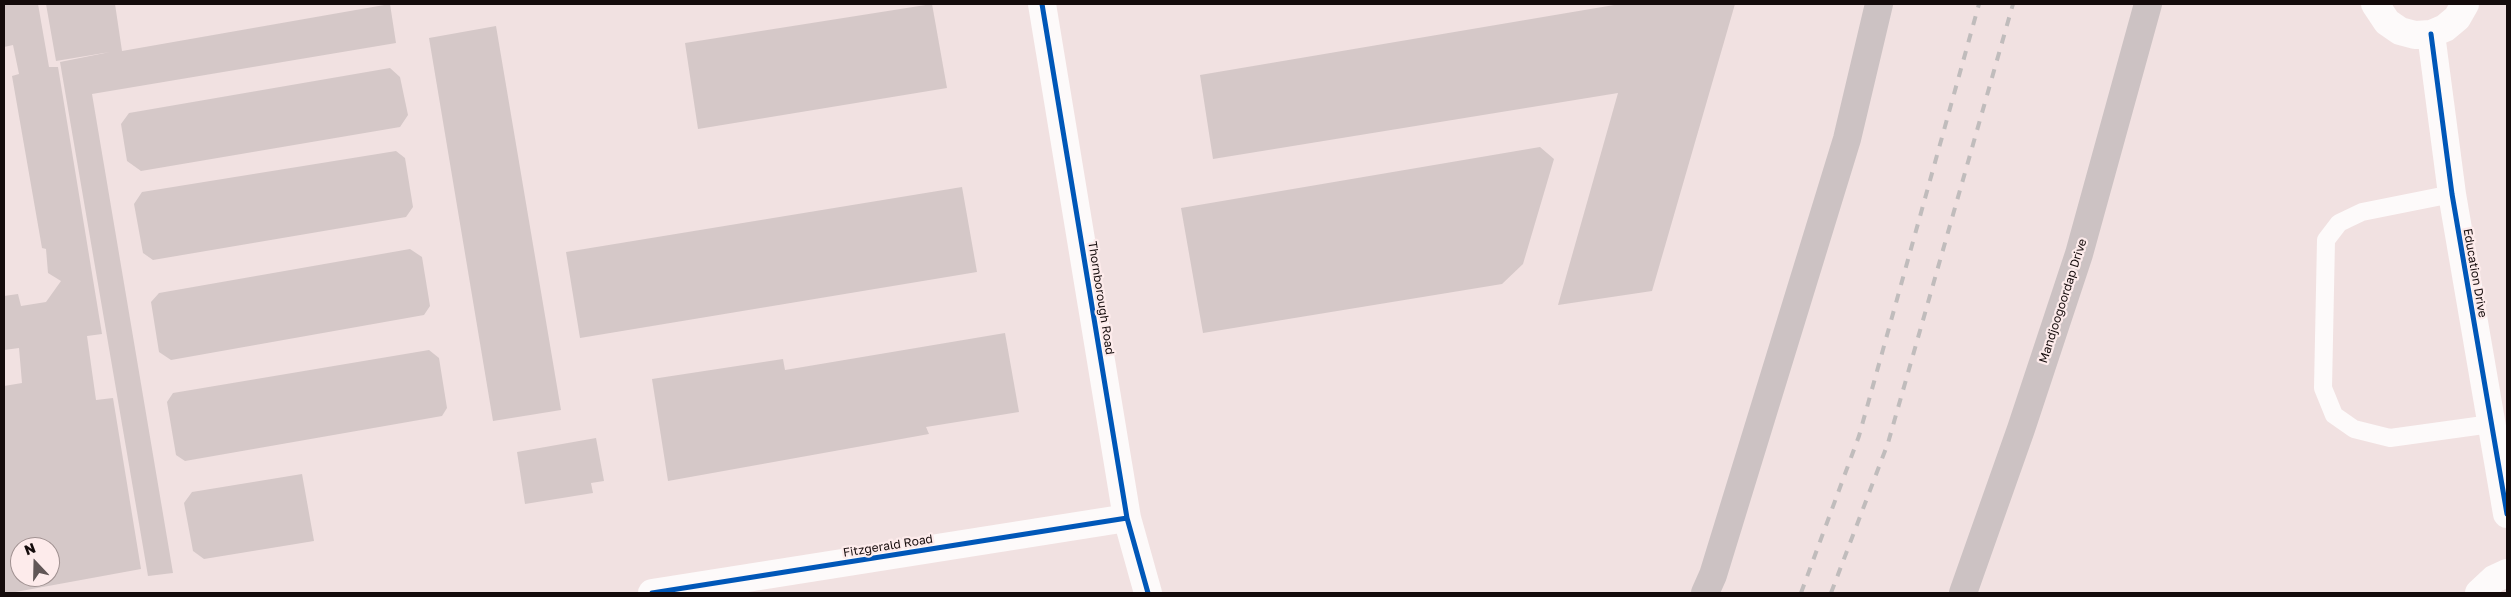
<!DOCTYPE html>
<html>
<head>
<meta charset="utf-8">
<style>
  body { margin:0 }
  #map { position:relative; width:2511px; height:597px; overflow:hidden; background:#f1e1e1; font-family:"Golos Text",sans-serif }
  canvas { display:block }
  .frame { position:absolute; inset:0; border:5px solid #140b0b; pointer-events:none }
  .north { position:absolute; left:10px; top:537px; width:50px; height:50px; box-sizing:border-box; background:#fdebeb; border:1px solid #a09191; border-radius:50%; rotate:339deg; font-size:14px; font-weight:700; line-height:20px; text-align:center; color:#140b0b }
  .north::after { content:''; display:block; margin:auto; width:18px; height:22px; background:#615656; clip-path:polygon(50% 0,100% 100%,50% 72%,0 100%) }
</style>
</head>
<body>
<div id="map">
<canvas width="2511" height="597"></canvas>
<div class="frame"></div>
<div class="north">N</div>
</div>
<script>
const context = document.querySelector('canvas').getContext('2d');
context.lineJoin = 'round';
function fill(path, color) { context.fillStyle = color; context.fill(path, 'evenodd'); }
const poly = rows => new Path2D(rows.map(r => 'M' + r).join(''));
function strokePath(path, color, width, dash) { context.strokeStyle = color; context.lineWidth = width; context.lineCap = dash ? 'butt' : 'round'; context.setLineDash(dash || []); context.stroke(path); }
function label(font, color, halo, rows, align = 'center') {
  context.font = font + ' "Golos Text",sans-serif'; context.lineWidth = 4.5; context.setLineDash([]); context.textBaseline = 'middle'; context.strokeStyle = halo; context.fillStyle = color; for (const [text, x, y, turn = 0] of rows) {
    context.save(); context.translate(x, y); context.rotate((+turn || 0) * Math.PI / 180); context.textAlign = isNaN(turn) ? turn : align; if (halo) context.strokeText(text, 0, 0); context.fillText(text, 0, 0); context.restore();
  }
}
fill(poly([
  [4,4,38,4,49,67,58,67,102,334,87,336,96,400,113,398,141,569,10,593,4,593,4,386,22,383,19,348,4,350,4,296,18,294,21,306,46,302,61,281,48,273,46,249,42,248,12,76,19,74,13,45,4,47],
  [20,547,50,547,50,577,20,577],
  [46,4,115,4,122,51,390,4,396,43,92,94,173,573,148,576,60,62,110,52,56,61],
  [932,4,947,88,698,129,685,43],
  [1620,4,1735,4,1652,291,1558,305,1618,93,1213,159,1200,75],
  [496,26,561,410,493,421,429,38],
  [390,68,400,77,408,115,400,127,141,171,127,161,121,124,129,113],
  [1540,147,1554,159,1523,264,1502,284,1203,333,1181,208],
  [396,151,405,158,413,207,406,217,153,260,143,253,134,204,142,192],
  [962,187,977,272,580,338,566,252],
  [410,249,422,257,430,306,424,315,171,360,159,352,151,302,159,293],
  [1005,333,1019,412,926,427,929,434,668,481,652,379,783,359,785,370],
  [429,350,439,358,447,408,442,416,185,461,176,455,167,402,173,393],
  [596,438,604,481,591,483,593,493,525,504,517,452],
  [302,474,314,541,204,559,193,551,184,503,192,492]
]), '#d5c8c8');
strokePath(poly([
  [2452,194,2362,212,2339,223,2326,240,2323,388,2334,415,2354,429,2390,438,2491,424]
]), '#fdfafa', 18);
strokePath(poly([
  [1042,4,1127,518,1148,593],
  [2375,4,2387,22,2400,31,2415,35,2431,34,2445,28,2457,18,2465,4],
  [2431,34,2452,194,2507,514],
  [652,593,1127,518],
  [2479,593,2494,579,2507,573]
]), '#fdfafa', 28);
strokePath(poly([
  [1705,593,1713,575,1847,139,1879,4],
  [1963,593,2021,429,2079,254,2148,4]
]), '#ccc2c3', 28);
strokePath(poly([
  [1801,593,1859,436,1979,4],
  [1831,593,1888,443,2013,4]
]), '#c0bcbc', 4, [9, 9]);
strokePath(poly([
  [1042,4,1127,518,1148,593],
  [2431,34,2452,194,2507,514],
  [652,593,1127,518]
]), '#0057b8', 5);
label('12px', '#140b0b', '#fdebeb', [
  ["Education Drive",2475,273,80],
  ["Thornborough Road",1101,298,81],
  ["Mandjoogoordap Drive",2063,301,-72],
  ["Fitzgerald Road",888,546,-9]
]);
</script>
</body>
</html>
